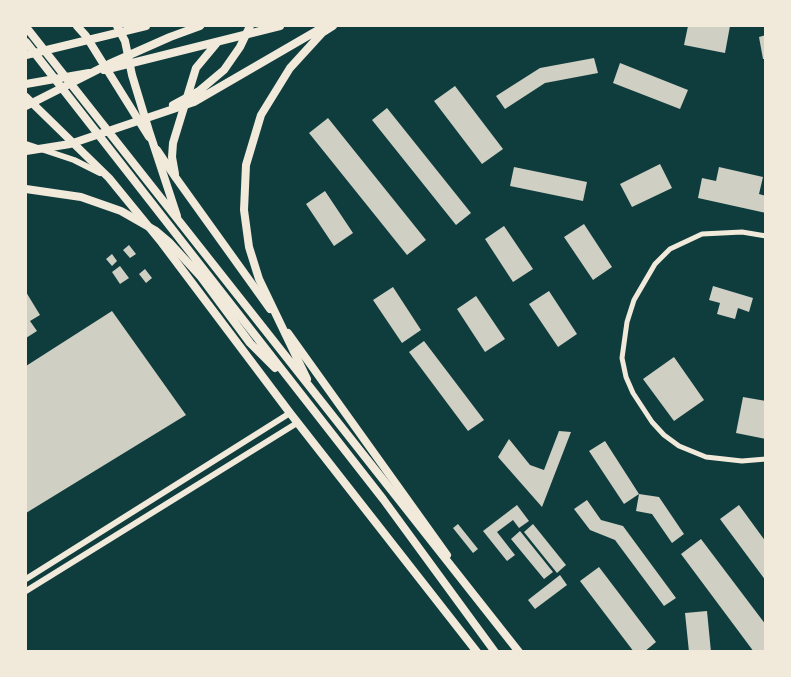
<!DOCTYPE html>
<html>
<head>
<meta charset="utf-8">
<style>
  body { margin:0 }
  #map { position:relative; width:791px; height:677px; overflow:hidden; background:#0f3d3e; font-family:"DejaVu Sans",sans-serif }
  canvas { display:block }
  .frame { position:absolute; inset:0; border:27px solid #f1e9da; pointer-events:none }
</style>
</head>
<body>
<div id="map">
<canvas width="791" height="677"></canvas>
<div class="frame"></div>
</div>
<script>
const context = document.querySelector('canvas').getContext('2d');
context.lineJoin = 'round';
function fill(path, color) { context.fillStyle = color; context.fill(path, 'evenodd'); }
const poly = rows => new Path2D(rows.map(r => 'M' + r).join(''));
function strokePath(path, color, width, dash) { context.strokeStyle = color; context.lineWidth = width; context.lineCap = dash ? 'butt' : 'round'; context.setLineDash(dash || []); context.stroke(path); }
fill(poly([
  [688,26,730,26,725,53,684,45],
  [766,35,766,59,763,59,759,37],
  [594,58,598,73,545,83,505,109,496,96,540,68],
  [620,63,688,90,680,109,613,83],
  [455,86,503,149,482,164,434,101],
  [387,108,471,213,456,225,372,120],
  [328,118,426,240,407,255,309,133],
  [660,164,672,188,632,207,620,184],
  [514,167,587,182,583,201,510,186],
  [719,167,763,177,759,194,766,196,766,213,698,198,702,178,716,181],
  [325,191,353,233,334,246,306,204],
  [584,224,612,267,593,280,564,237],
  [504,226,533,269,513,282,485,239],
  [129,245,136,254,130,258,123,250],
  [112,254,117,261,112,266,106,259],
  [120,266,129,278,120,284,112,272],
  [145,269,152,278,146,283,139,274],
  [713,286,753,298,749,312,738,308,735,319,717,314,720,303,709,300],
  [393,287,421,330,402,343,373,300],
  [549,291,577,334,558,347,529,304],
  [26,292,40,315,30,321,37,331,26,338],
  [476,296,505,339,485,352,457,309],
  [112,311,186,415,26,513,26,366],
  [424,341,484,420,468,431,409,352],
  [674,357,704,400,674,421,643,379],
  [743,397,766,401,766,439,736,433],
  [559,431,571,432,542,507,498,457,509,439,530,465,544,470],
  [605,441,639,494,624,504,589,451],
  [639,494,659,497,684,534,672,543,652,514,636,511],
  [587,500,601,520,623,526,676,598,664,606,615,540,590,530,574,509],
  [517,505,529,521,519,528,513,520,497,532,515,555,507,561,483,531],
  [739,505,766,542,766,581,720,519],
  [458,524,478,549,473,553,453,528],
  [533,524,566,565,557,573,524,532],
  [520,531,553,572,544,579,511,539],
  [701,539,766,625,766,652,754,652,681,554],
  [599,567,656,642,644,652,634,652,580,581],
  [560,575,567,585,535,609,528,600],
  [707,611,711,652,689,652,685,613]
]), '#cfcfc3');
strokePath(poly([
  [766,236,742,232,702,234,670,249,655,264,634,300,627,322,622,358,626,377,633,393,652,422,664,435,679,446,706,457,742,461,766,459]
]), '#f1e9da', 5);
strokePath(poly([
  [26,144,74,160,100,173],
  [26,579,290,413],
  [26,591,297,423]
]), '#f1e9da', 6);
strokePath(poly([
  [77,26,86,36,149,137],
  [104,70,280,26],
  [26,84,89,73],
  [26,97,109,178,162,243,290,413,477,652],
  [157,150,176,178,270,309],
  [175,174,172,157,173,143,196,68,216,44],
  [288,333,447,555]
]), '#f1e9da', 8);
strokePath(poly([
  [117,26,125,41,132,75,149,131,177,216],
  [26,27,519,652],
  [26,42,383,499,495,652],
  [26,55,146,26],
  [173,105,199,91,224,70,240,47,250,26],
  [26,106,109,64,170,37,200,26],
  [26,151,70,144,194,102,325,26],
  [26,189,81,197,121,211,156,231,169,242,201,277,250,343,275,368],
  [307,379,259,279,249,247,244,210,246,165,261,115,290,68,322,33,333,26]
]), '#f1e9da', 8);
</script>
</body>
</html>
